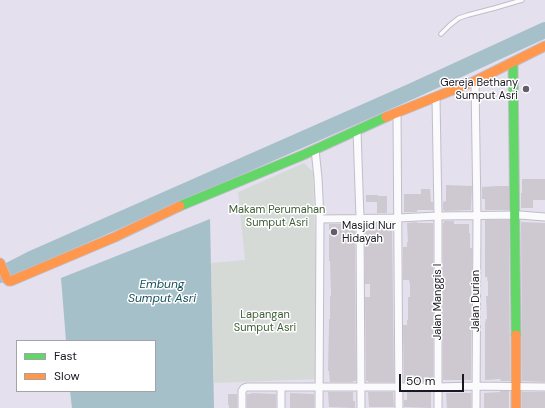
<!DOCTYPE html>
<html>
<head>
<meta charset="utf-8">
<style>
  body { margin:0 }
  #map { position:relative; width:545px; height:408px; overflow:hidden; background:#e4e0ee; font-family:"DM Sans",sans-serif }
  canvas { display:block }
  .legend { position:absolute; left:16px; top:340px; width:140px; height:52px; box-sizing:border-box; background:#fff; border:1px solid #a4a3a7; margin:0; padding:5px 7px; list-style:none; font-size:12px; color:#1b1822 }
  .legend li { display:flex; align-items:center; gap:8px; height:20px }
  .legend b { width:20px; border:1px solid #a4a3a7 }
  .scale { position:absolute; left:399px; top:374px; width:65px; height:18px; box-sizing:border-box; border:2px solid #1b1822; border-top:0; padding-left:5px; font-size:12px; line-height:14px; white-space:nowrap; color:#1b1822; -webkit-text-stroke:3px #fff; paint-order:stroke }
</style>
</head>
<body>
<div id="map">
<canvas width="545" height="408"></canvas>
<ul class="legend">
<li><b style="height:5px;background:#63d668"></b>Fast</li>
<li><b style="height:5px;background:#ff974d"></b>Slow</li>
</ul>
<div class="scale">50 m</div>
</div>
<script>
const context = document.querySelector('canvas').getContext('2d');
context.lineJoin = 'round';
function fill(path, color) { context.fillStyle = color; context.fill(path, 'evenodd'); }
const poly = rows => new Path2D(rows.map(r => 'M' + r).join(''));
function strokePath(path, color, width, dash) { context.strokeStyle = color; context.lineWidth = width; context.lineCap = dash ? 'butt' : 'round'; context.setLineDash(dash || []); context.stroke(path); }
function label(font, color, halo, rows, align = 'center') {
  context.font = font + ' "DM Sans",sans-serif'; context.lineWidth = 3; context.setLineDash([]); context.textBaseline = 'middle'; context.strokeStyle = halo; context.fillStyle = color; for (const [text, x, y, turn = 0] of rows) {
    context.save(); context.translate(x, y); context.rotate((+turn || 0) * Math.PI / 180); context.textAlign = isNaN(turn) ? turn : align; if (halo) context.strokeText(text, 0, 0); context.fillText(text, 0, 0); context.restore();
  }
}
fill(poly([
  [304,163,313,172,319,379,214,383,211,263,245,260,238,192]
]), '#d5dad7');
fill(poly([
  [210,219,214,408,72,408,70,391,155,391,155,341,66,341,61,278]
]), '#a6c0ca');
strokePath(poly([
  [0,275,31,259,412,91,545,30]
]), '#a6c0ca', 16);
fill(poly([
  [522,179,545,179,545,200,533,200,533,208,521,208,521,193,522,193],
  [446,185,472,186,471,210,444,211,444,210,443,210,443,202,446,201],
  [498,186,509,186,509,210,485,210,485,199,482,199,482,187],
  [421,189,430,189,431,202,433,202,433,210,417,210,417,212,404,212,404,194,421,194],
  [366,195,378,195,378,196,387,196,387,213,377,213,377,202,366,202],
  [485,220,509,220,510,381,500,381,501,379,485,380,485,324,486,319,487,319,486,296,488,296,488,283,487,277,485,277],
  [444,221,454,221,454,224,469,224,469,233,470,233,470,248,472,248,471,380,443,380,443,382,443,223,444,223],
  [417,222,417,223,433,223,433,382,404,382,403,325,407,325,407,320,408,320,408,297,410,297,410,284,409,280,403,280,403,247,407,247,407,242,408,242,407,223],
  [521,222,545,223,545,382,522,381],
  [367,223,392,223,394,382,368,382,368,381,366,381,365,297,370,297,370,284,365,284,365,231,367,231],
  [329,224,354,224,354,231,355,231,356,381,353,381,353,382,330,382,329,371,328,371,329,324,329,319,330,319,330,296,331,296,330,261,329,261],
  [500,391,509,391,509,408,484,408,484,393,500,392],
  [328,392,353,392,353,401,355,401,355,408,329,407],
  [368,392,393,392,394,407,369,407],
  [407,392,431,392,431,408,404,407,404,400,407,400],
  [522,392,545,392,545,408,522,408],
  [251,393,276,394,276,408,247,408,247,394,251,394],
  [290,393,314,394,314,408,290,408],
  [446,393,471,393,471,408,447,408],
  [228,394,237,394,237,408,229,408,229,405,228,405]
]), '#cec8d1');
const lane = poly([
  [441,34,450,25,459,18,468,15,495,8,522,0]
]);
const street = poly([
  [475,81,477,216,476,408],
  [436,97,438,216,438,408],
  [397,112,399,408],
  [357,130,360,218,361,408],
  [315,149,318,178,320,219,319,408],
  [320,219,398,218,438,216,520,215,545,217],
  [281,387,281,408],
  [242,408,242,391,244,388,247,387,438,387,475,386,545,387]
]);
const fast = poly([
  [513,63,516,335],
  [180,206,303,155,386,117]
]);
const slow = poly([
  [386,117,475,81,545,46],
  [0,263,7,279,9,281,11,281,115,237,180,206],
  [516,335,516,408]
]);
strokePath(lane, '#c1bec9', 5.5);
strokePath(street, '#c1bec9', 9);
strokePath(fast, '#c1bec9', 11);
strokePath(slow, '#c1bec9', 11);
strokePath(lane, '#fbfafc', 3.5);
strokePath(street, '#fbfafc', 7);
strokePath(fast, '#63d668', 9);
strokePath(slow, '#ff974d', 9);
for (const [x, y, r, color] of [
  [526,89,4,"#615e69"],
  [334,232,4,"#615e69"]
]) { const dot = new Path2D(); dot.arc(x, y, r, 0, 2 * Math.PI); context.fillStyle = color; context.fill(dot); strokePath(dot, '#fff', 1.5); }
label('11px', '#1b1822', '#fff', [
  ["Gereja Bethany",518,83],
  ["Sumput Asri",518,96],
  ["Masjid Nur",342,226,"left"],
  ["Hidayah",342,239,"left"]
], 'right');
label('11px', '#3d5d35', '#fff', [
  ["Makam Perumahan",277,210],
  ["Sumput Asri",277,223],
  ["Lapangan",265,315],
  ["Sumput Asri",265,328]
]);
label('11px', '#1b1822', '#fff', [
  ["Jalan Durian",476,301,-90],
  ["Jalan Manggis I",438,302,-90]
]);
label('italic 12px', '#17505a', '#fff', [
  ["Embung",162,285],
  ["Sumput Asri",162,299]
]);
</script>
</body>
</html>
